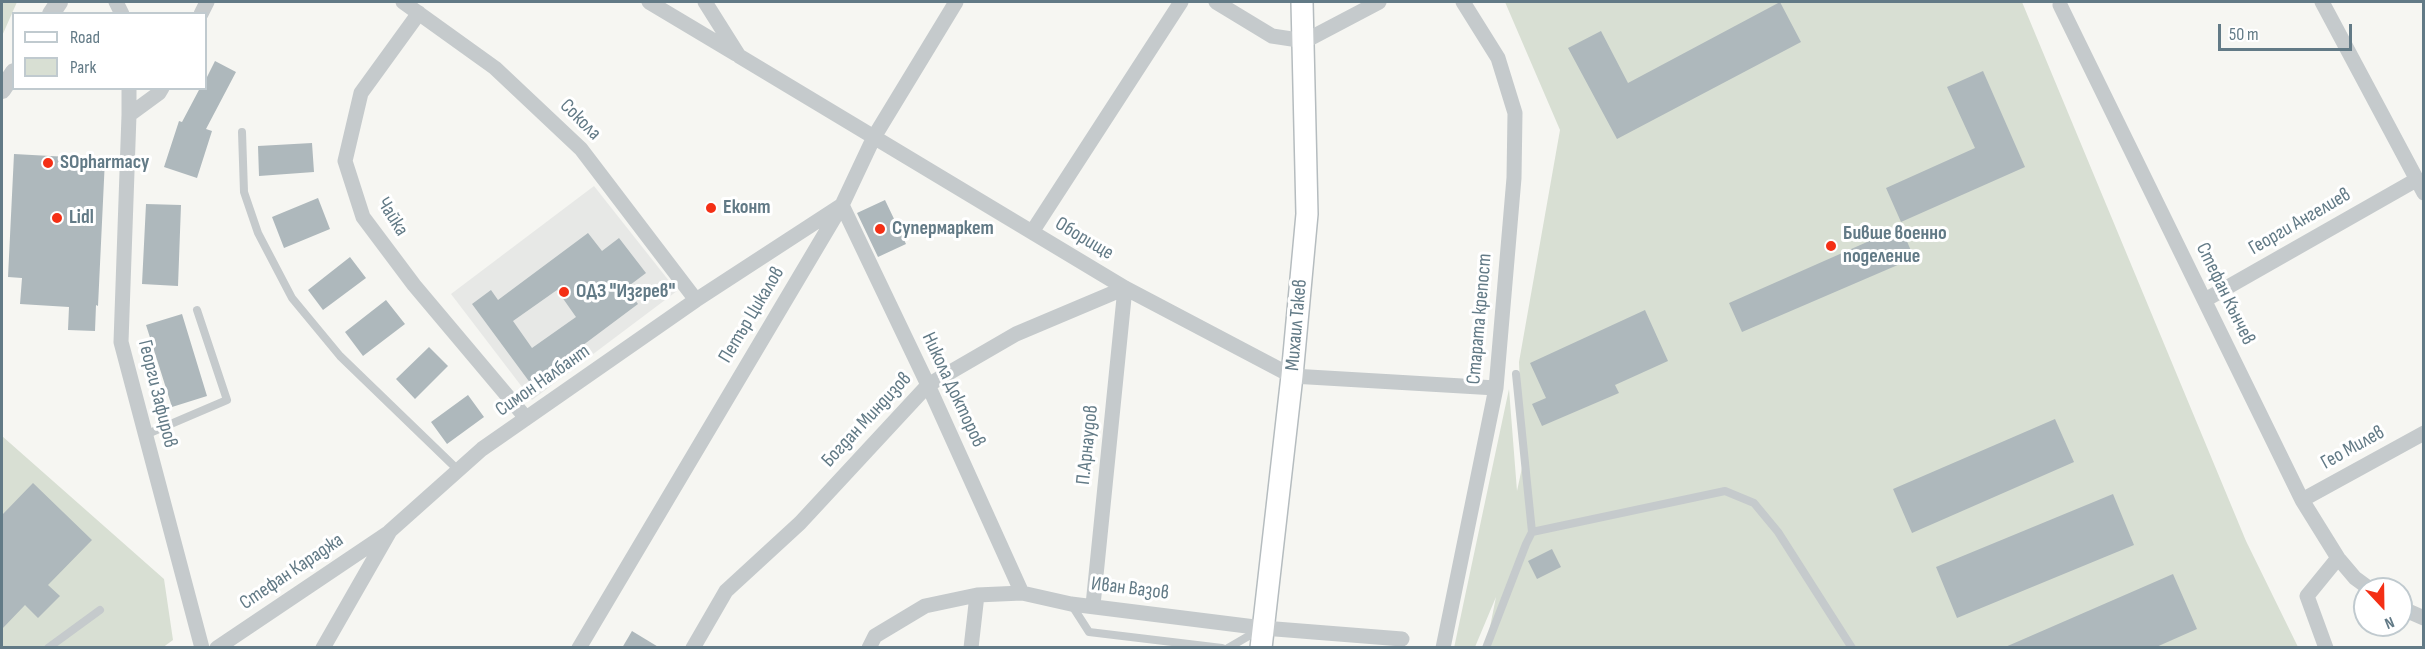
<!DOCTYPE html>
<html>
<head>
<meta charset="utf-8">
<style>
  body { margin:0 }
  #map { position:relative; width:2425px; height:649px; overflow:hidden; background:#f6f6f2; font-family:"Sofia Sans Condensed",sans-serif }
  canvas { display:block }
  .frame { position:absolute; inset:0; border:3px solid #627a86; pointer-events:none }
  .legend { position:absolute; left:12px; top:12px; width:195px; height:78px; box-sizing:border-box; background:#fff; border:2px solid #c0cacf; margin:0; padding:8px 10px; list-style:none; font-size:18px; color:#627a86 }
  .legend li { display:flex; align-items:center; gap:12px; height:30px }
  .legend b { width:30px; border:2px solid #c0cacf }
  .north { position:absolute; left:2353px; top:577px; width:60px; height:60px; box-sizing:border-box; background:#fff; border:2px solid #c0cacf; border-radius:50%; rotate:158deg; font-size:16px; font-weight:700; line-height:24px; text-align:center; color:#627a86 }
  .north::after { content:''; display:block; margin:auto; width:21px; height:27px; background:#f42f15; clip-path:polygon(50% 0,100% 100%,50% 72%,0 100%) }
  .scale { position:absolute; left:2218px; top:24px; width:134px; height:27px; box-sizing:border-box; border:3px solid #627a86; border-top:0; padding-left:8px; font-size:18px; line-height:21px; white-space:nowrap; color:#627a86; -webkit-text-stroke:4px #fff; paint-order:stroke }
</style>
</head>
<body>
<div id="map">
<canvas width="2425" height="649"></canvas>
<div class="frame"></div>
<ul class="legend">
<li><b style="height:8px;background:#fff"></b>Road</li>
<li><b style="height:16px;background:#d8dfd3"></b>Park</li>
</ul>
<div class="north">N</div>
<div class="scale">50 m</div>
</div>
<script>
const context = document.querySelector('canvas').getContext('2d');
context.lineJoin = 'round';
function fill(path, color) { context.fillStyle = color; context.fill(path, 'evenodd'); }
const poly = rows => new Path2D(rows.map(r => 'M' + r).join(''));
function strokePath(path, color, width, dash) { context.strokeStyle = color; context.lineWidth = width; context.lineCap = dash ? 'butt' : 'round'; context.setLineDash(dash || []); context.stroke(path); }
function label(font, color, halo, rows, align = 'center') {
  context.font = font + ' "Sofia Sans Condensed",sans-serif'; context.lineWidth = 6; context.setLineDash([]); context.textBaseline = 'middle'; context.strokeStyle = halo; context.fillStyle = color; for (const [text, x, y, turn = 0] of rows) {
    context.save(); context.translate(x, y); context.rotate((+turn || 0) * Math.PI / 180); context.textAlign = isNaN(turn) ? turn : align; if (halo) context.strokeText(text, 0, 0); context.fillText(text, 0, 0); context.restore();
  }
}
fill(poly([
  [594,186,677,291,532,400,451,294]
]), '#e7e8e6');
fill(poly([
  [2,2,17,2,2,36],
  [1505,2,2022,2,2246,541,2298,647,1486,647,1496,597,1475,647,1454,648,1509,389,1517,491,1523,463,1519,362,1560,130],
  [2,436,164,579,173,640,162,648,2,647]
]), '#d8dfd3');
fill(poly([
  [1780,2,1801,42,1617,139,1568,48,1601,31,1628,83],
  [215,61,236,72,206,129,212,131,197,178,164,167,179,121,182,122,200,88,206,88,206,79],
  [1983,71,2025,167,1901,222,1886,188,1975,148,1947,87],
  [312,143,314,172,259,176,258,146],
  [14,154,105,159,98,306,96,305,95,331,68,330,69,307,20,304,22,278,8,277],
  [318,198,330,229,284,248,272,217],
  [885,200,906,244,878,257,857,213],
  [146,204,181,205,178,286,142,284],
  [1901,227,1914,258,1742,332,1729,303],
  [588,233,602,251,619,238,646,273,626,288,638,304,531,384,472,304,491,290,498,300],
  [557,290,576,317,532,348,513,321],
  [350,257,366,278,323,310,308,290],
  [386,300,405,324,363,356,345,332],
  [1645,310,1668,361,1615,385,1619,393,1542,426,1532,404,1546,398,1530,363],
  [182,314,207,396,172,407,146,325],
  [429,347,448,366,415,399,396,379],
  [468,395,484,417,447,444,431,422],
  [2055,419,2074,462,1912,533,1893,489],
  [33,483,92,540,48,585,60,596,38,618,25,605,2,629,2,515],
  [2113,494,2134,545,1957,618,1936,567],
  [1552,549,1561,567,1537,579,1528,561],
  [2173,574,2197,629,2154,648,2003,648],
  [632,631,660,648,622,648]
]), '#aeb8bc');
const secondary = poly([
  [1261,648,1292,376,1307,214,1302,2]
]);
strokePath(secondary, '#b5bcbf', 24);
strokePath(poly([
  [242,132,244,192,258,233,292,298,340,356,458,470],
  [145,435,227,400,197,310],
  [1532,532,1725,491,1754,503,1778,532,1852,648],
  [1071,604,1089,632,1222,648],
  [48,648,100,610],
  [1228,648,1259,630],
  [1486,648,1526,544,1532,532,1516,374]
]), '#c5cacc', 8);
strokePath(poly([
  [116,2,122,14],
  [403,2,495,68,581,149,696,300],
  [649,2,736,54],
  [705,2,739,56,1125,288,1292,376,1496,388],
  [1216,2,1272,36,1305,41,1379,2],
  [2322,2,2424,193],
  [2060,5,2302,500,2338,558,2355,578,2370,589],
  [419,13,361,93,345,161,363,217,414,285,526,418],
  [201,14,207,2],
  [129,88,129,115],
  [162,88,159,93,129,115,121,342,202,648],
  [1032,232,1181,2],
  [2205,300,2416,180],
  [2302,500,2424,433],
  [2401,608,2424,618],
  [217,648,388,533],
  [323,648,390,531,482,449,696,300,842,205,928,385,1022,593],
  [579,648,842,205,874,137,956,2],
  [693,648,726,591,800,523,928,385,1016,334,1125,288,1093,605],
  [869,648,875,636,925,606,977,595,1022,593,1071,604,1263,628,1402,639],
  [971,648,977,595],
  [1443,648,1496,388,1514,178,1515,113,1498,58,1463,2],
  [2326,648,2307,596,2338,558]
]), '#c5cacc', 15);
strokePath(poly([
  [51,14,59,2],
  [2,90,14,72]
]), '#c5cacc', 18);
strokePath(secondary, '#fff', 21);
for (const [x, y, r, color] of [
  [48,163,6,"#f42f15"],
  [711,208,6,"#f42f15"],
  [57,218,6,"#f42f15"],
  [880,229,6,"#f42f15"],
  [1831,246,6,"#f42f15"],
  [564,292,6,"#f42f15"]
]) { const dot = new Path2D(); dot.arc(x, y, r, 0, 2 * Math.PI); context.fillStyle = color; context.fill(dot); strokePath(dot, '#fff', 2); }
label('20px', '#627a86', '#fff', [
  ["Сокола",580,120,45],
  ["Чайка",392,217,58],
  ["Георги Ангелиев",2300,222,-30],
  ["Оборище",1084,239,31],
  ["Стефан Кънчев",2225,294,64],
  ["Петър Цикалов",752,315,-59],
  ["Старата крепост",1480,319,-85],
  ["Михаил Такев",1297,325,-85],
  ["Симон Налбант",543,381,-35],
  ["Никола Докторов",953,390,65],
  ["Георги Зафиров",157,394,76],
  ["Богдан Миндизов",867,420,-47],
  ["П.Арнаудов",1088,445,-84],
  ["Гео Милев",2353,448,-29],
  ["Стефан Караджа",292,572,-34],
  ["Иван Вазов",1130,589,7]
]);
label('bold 20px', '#627a86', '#fff', [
  ["SOpharmacy",60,163],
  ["Еконт",723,208],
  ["Lidl",69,218],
  ["Супермаркет",892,229],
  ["Бивше военно",1843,234],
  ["поделение",1843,257],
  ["ОДЗ \"Изгрев\"",576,292]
], 'left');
</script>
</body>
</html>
